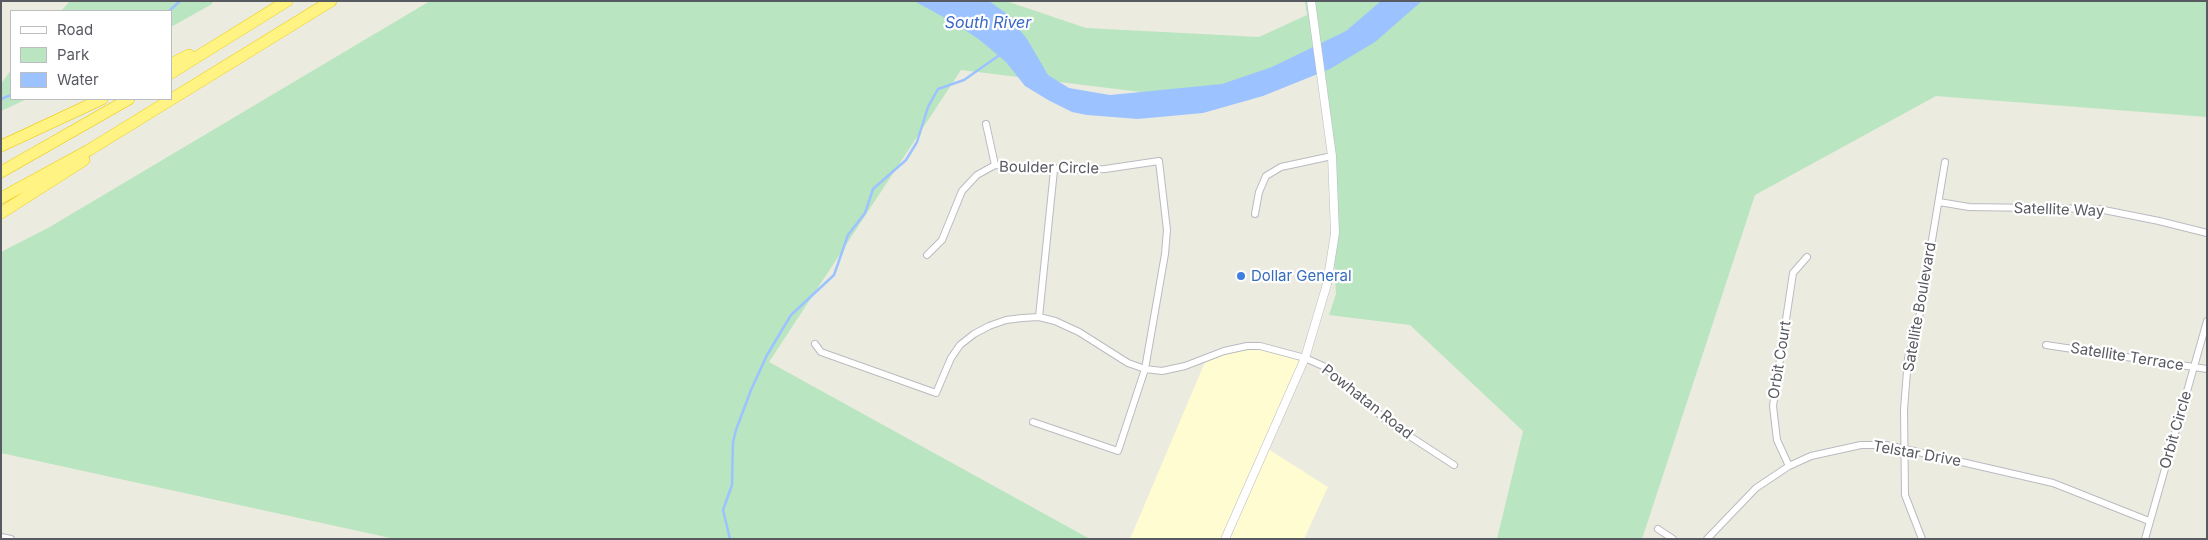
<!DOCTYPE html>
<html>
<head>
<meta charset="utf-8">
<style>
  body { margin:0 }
  #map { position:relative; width:2208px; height:540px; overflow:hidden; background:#ecebdf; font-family:Inter,sans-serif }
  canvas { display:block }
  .frame { position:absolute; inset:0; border:2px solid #585a61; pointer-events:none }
  .legend { position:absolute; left:10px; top:10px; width:162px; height:90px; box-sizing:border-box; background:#fff; border:1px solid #bcbdc0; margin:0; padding:6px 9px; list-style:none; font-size:15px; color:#585a61 }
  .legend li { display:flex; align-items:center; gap:10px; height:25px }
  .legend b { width:25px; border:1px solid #bcbdc0 }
</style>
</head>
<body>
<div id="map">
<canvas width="2208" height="540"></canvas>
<div class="frame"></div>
<ul class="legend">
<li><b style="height:6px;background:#fff"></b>Road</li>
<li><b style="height:14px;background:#b9e5c0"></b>Park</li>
<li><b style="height:14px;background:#9cc3ff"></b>Water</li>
</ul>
</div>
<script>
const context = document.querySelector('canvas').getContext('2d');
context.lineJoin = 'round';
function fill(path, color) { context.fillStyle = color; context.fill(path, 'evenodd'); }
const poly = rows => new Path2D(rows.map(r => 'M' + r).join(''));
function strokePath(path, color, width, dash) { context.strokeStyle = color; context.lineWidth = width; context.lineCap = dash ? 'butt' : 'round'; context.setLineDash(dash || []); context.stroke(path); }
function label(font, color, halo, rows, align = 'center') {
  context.font = font + ' Inter,sans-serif'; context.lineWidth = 4.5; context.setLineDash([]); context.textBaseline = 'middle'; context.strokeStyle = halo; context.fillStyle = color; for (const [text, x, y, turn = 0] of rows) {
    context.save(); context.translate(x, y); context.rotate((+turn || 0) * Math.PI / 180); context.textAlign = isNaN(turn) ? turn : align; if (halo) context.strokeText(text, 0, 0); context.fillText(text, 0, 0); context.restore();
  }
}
fill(poly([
  [1249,344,1303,357,1265,447,1328,487,1304,539,1130,539,1208,355]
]), '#fffcd1');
fill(poly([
  [70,1,213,1,212,4,171,27,171,11,61,11],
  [430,1,1006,1,1086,28,1259,37,1307,15,1305,1,2207,1,2207,117,1936,96,1755,195,1642,539,1497,539,1523,431,1410,325,1329,315,1336,294,1324,72,1223,102,961,70,769,362,1090,539,395,539,1,453,1,252,48,228],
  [11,70,11,99,27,99,1,111,1,84]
]), '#b9e5c0');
fill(poly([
  [914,1,989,1,1007,14,1027,39,1048,75,1069,88,1110,95,1222,84,1272,67,1346,31,1381,1,1422,1,1375,42,1330,69,1263,96,1203,113,1138,119,1087,115,1072,112,1048,100,1025,86,1006,62,981,41,958,25]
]), '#9cc3ff');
strokePath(poly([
  [169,11,180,1],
  [1,99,11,95],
  [730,539,723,510,732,485,733,442,736,430,751,390,767,355,791,315,834,275,848,235,865,213,873,189,906,160,917,142,928,107,938,89,964,80,1001,54]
]), '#9cc3ff', 2.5);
const minor = poly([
  [986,124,995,165],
  [1939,202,1969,207,2099,209,2159,221,2207,233],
  [1255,214,1259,192,1266,176,1281,167,1332,156],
  [927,255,942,240,962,191,977,175,995,165,1083,170,1105,169,1159,161,1167,230,1165,254,1145,369,1118,451,1033,422],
  [1039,317,1054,170],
  [815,344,821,352,936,393,951,358,960,345,974,334,989,326,1006,320,1022,318,1039,317,1055,321,1079,332,1128,363,1145,369,1162,371,1185,366,1224,351,1247,346,1260,346,1305,358,1323,366,1391,424,1454,465],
  [2046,345,2207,369],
  [1789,466,1777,440,1773,406,1793,273,1807,257],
  [1658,529,1673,539],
  [1,537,11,539],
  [1707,539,1756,488,1789,466,1811,456,1861,445,1886,445,1905,449,2053,483,2149,521],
  [1922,539,1905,495,1904,410,1908,358,1919,318,1945,162],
  [2145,539,2207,321]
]);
const tertiary = poly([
  [1225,539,1305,358,1327,284,1335,233,1332,156,1311,1]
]);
const motorway = poly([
  [171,64,189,55],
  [171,73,287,1],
  [1,146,102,99],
  [1,172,129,99],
  [1,198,89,150,331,1],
  [1,213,84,160]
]);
strokePath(minor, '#babbc2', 8);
strokePath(tertiary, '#babbc2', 9);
strokePath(motorway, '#ebc800', 12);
strokePath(minor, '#fff', 6);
strokePath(tertiary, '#fff', 8);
strokePath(motorway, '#fff483', 11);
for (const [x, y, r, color] of [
  [1241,276,5,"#3f7fe0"]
]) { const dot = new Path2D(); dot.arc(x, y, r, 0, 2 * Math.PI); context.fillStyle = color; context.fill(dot); strokePath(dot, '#fff', 2); }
label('15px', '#585a61', '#fff', [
  ["Boulder Circle",1049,168,1],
  ["Satellite Way",2059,210,2],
  ["Satellite Boulevard",1920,307,-80],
  ["Satellite Terrace",2127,357,9],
  ["Orbit Court",1780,360,-81],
  ["Powhatan Road",1367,402,38],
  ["Orbit Circle",2176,430,-74],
  ["Telstar Drive",1917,454,10]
]);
label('15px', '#366cbe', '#fff', [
  ["Dollar General",1251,276]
], 'left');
label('italic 16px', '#3a68c6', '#fff', [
  ["South River",988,23]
]);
</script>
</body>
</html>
